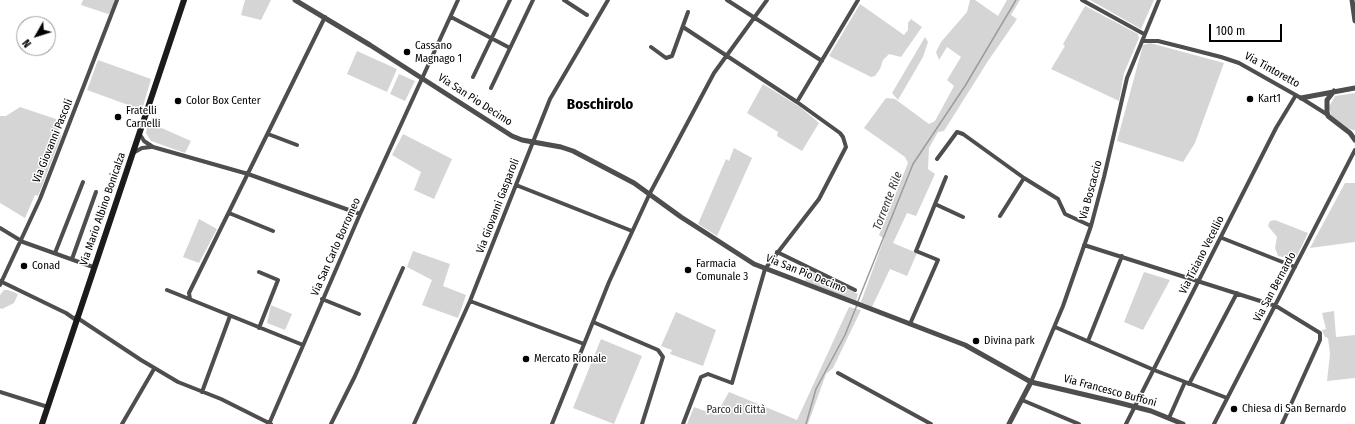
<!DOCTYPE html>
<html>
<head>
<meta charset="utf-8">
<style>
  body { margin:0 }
  #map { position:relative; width:1355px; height:424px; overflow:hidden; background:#fff; font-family:"Fira Sans Condensed",sans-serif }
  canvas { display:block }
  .north { position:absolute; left:16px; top:16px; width:40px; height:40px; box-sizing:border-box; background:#fff; border:1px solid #999; border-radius:50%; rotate:231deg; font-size:11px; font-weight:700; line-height:16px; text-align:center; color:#000 }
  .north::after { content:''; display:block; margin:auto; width:14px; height:18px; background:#000; clip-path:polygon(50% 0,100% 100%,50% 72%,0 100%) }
  .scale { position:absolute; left:1209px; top:24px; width:73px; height:18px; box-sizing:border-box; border:2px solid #000; border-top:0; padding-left:5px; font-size:12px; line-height:14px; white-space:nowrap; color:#000; -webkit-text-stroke:3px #fff; paint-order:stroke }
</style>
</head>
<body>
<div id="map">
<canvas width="1355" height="424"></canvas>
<div class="north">N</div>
<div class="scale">100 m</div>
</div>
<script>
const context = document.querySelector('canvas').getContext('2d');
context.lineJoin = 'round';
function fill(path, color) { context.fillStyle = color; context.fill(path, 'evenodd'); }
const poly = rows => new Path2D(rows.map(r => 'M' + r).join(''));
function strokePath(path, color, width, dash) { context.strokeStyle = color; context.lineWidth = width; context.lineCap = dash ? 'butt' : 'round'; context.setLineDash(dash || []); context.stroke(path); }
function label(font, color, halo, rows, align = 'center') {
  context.font = font + ' "Fira Sans Condensed",sans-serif'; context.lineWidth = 3; context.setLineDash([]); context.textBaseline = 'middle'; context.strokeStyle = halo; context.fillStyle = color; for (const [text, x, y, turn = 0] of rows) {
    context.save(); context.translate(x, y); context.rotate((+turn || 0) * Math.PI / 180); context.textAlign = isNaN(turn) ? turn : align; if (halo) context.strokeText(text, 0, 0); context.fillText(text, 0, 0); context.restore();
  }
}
fill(poly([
  [83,0,115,0,111,12,108,14,81,5],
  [245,0,271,0,261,20,241,15],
  [970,0,975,0,998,16,1007,0,1020,0,1011,15,1017,19,988,61,944,131,938,132,929,148,928,169,935,174,916,216,907,213,893,243,917,253,907,276,890,269,872,307,861,302,884,239,879,235,908,163,905,157,864,128,886,98,895,99,929,124,935,121,954,86,947,80,961,57,947,47,939,60,936,52,941,42,967,12],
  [1090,0,1154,0,1141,29],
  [860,4,904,35,908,30,908,23,911,19,922,27,901,57,889,54,883,60,880,69,875,76,871,77,829,56],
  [1085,6,1138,34,1139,38,1124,73,1119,101,1051,69,1065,46,1063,44],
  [925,37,928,42,923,57,898,100,892,93],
  [1150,43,1224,63,1195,143,1183,162,1117,141,1143,45],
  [357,51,397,69,387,92,347,74],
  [98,60,151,79,142,110,87,90],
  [399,74,415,81,405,101,390,94],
  [763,84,800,107,819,123,802,151,777,136,778,132,747,113],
  [1355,93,1355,130,1353,130,1348,128,1331,115,1329,107,1335,96],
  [20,107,56,119,61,137,38,196,35,195,25,218,0,203,0,116,6,116],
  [148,122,191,141,185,153,151,141,146,133],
  [403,134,452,159,434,199,414,190,421,172,392,155],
  [734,148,752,158,717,236,698,224,726,159,729,161],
  [1345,183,1355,183,1355,242,1310,248],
  [199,219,217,229,199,263,183,257],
  [1275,220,1308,233,1295,260,1278,256,1275,248,1277,237,1268,226,1270,221],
  [413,251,450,264,443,286,466,295,458,318,422,305,432,280,407,267],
  [809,270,858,294,856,301,805,281],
  [1144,272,1170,280,1143,330,1124,322],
  [4,290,8,290,18,294,14,303,2,309,0,308,0,295],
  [271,305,292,314,285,330,267,323],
  [849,307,861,310,833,368,826,374,808,424,687,424,694,407,716,415,729,392,797,420],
  [1334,311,1336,337,1355,335,1355,378,1327,381,1330,354,1328,338,1325,337,1322,330,1326,329,1322,313],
  [676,312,716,330,703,366,670,354,672,350,661,346],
  [601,339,642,356,614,424,573,408]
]), '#d5d5d5');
strokePath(poly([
  [858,301,913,164,965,86,1016,0],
  [806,424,816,389,845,335,857,305]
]), '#9c9c9c', 1.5);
strokePath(poly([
  [564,0,587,15],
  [727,0,822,61],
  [1082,0,1144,34],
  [451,17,510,48],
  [1142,41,1158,41,1182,47,1221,57,1239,63,1301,98,1328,115],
  [651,47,666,58,672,56,688,12],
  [473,77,510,0],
  [491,88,533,0],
  [797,102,858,0],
  [139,133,144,141,153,147,248,174,360,214],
  [268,134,297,145],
  [133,153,142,148,151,147],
  [937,159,957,132,963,134,1024,178,1058,199,1065,214,1091,226],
  [516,185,632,231],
  [935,204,963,217],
  [229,213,273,231],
  [1000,216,1024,178],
  [0,228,23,242,93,267],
  [1222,238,1295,267],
  [1084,245,1276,306,1320,333,1320,340,1282,424],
  [777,252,855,290],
  [55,253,83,182],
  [72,259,96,192],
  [0,281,66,313,76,320],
  [0,285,40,199,117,0],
  [167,290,303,345],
  [190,299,189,293,325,17],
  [322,299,359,314],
  [470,301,584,344],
  [76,317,141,360,178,382,221,399,271,424],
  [593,322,658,350,663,357,642,424],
  [910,324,938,260,916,251,946,177],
  [1055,327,1154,370,1227,398],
  [259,328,278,280,259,272],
  [1088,341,1122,256],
  [838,373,931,424],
  [1031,382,1063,306,1091,226,1104,177,1127,78,1159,0],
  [1189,384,1237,293],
  [0,392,48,407],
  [202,392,230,316],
  [1022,400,1079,424],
  [1169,418,1185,382],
  [122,424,154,369],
  [269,424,360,214,458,0],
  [331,424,355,376,403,268],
  [414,424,470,301,550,99,608,0],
  [552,424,609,282,650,193,714,73,767,0],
  [683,424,701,377,708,374,732,383,765,269,819,199,846,147,843,137,840,133,797,102,683,27],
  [1126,424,1276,128,1296,95],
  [1214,424,1355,150]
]), '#4e4e4e', 4);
strokePath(poly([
  [295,0,370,45,512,136,522,140,561,147,573,151,634,183,681,217,754,264,965,345,1031,382,1120,403,1151,411,1183,424],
  [1352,0,1355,21],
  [1334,91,1327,100,1327,112,1328,116,1350,133,1355,140],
  [1301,98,1355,88],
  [1009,424,1031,382]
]), '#4e4e4e', 5);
strokePath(poly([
  [42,424,184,0]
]), '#1b1b1b', 6);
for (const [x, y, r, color] of [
  [407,52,4,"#000"],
  [1250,99,4,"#000"],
  [178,101,4,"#000"],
  [118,117,4,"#000"],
  [24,266,4,"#000"],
  [688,270,4,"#000"],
  [976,341,4,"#000"],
  [526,359,4,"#000"],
  [1234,409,4,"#000"]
]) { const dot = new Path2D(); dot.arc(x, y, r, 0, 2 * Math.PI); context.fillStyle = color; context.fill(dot); strokePath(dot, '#fff', 1.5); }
label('11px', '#000', '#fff', [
  ["Cassano",415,46],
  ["Magnago 1",415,59],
  ["Kart1",1258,99],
  ["Color Box Center",186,101],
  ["Fratelli",126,111],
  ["Carnelli",126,124],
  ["Farmacia",696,264],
  ["Comunale 3",696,277],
  ["Conad",32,266],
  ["Divina park",984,341],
  ["Mercato Rionale",534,359],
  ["Chiesa di San Bernardo",1242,409]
], 'left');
label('11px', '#000', '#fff', [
  ["Via Tintoretto",1272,70,29],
  ["Via San Pio Decimo",475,100,33],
  ["Via Giovanni Pascoli",53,141,-68],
  ["Via Boscaccio",1091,190,-75],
  ["Via Giovanni Gasparoli",498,206,-69],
  ["Via Mario Albino Bonicalza",103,209,-71],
  ["Via San Carlo Borromeo",336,247,-66],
  ["Via Tiziano Vecellio",1202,255,-63],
  ["Via San Pio Decimo",806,274,22],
  ["Via San Bernardo",1275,287,-62],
  ["Via Francesco Buffoni",1110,391,15]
]);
label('11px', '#2c2c2c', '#fff', [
  ["Parco di Città",736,410]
]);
label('italic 12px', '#3d3d3d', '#fff', [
  ["Torrente Rile",888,201,-69]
]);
label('bold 15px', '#000', '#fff', [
  ["Boschirolo",600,105]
]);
</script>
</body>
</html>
